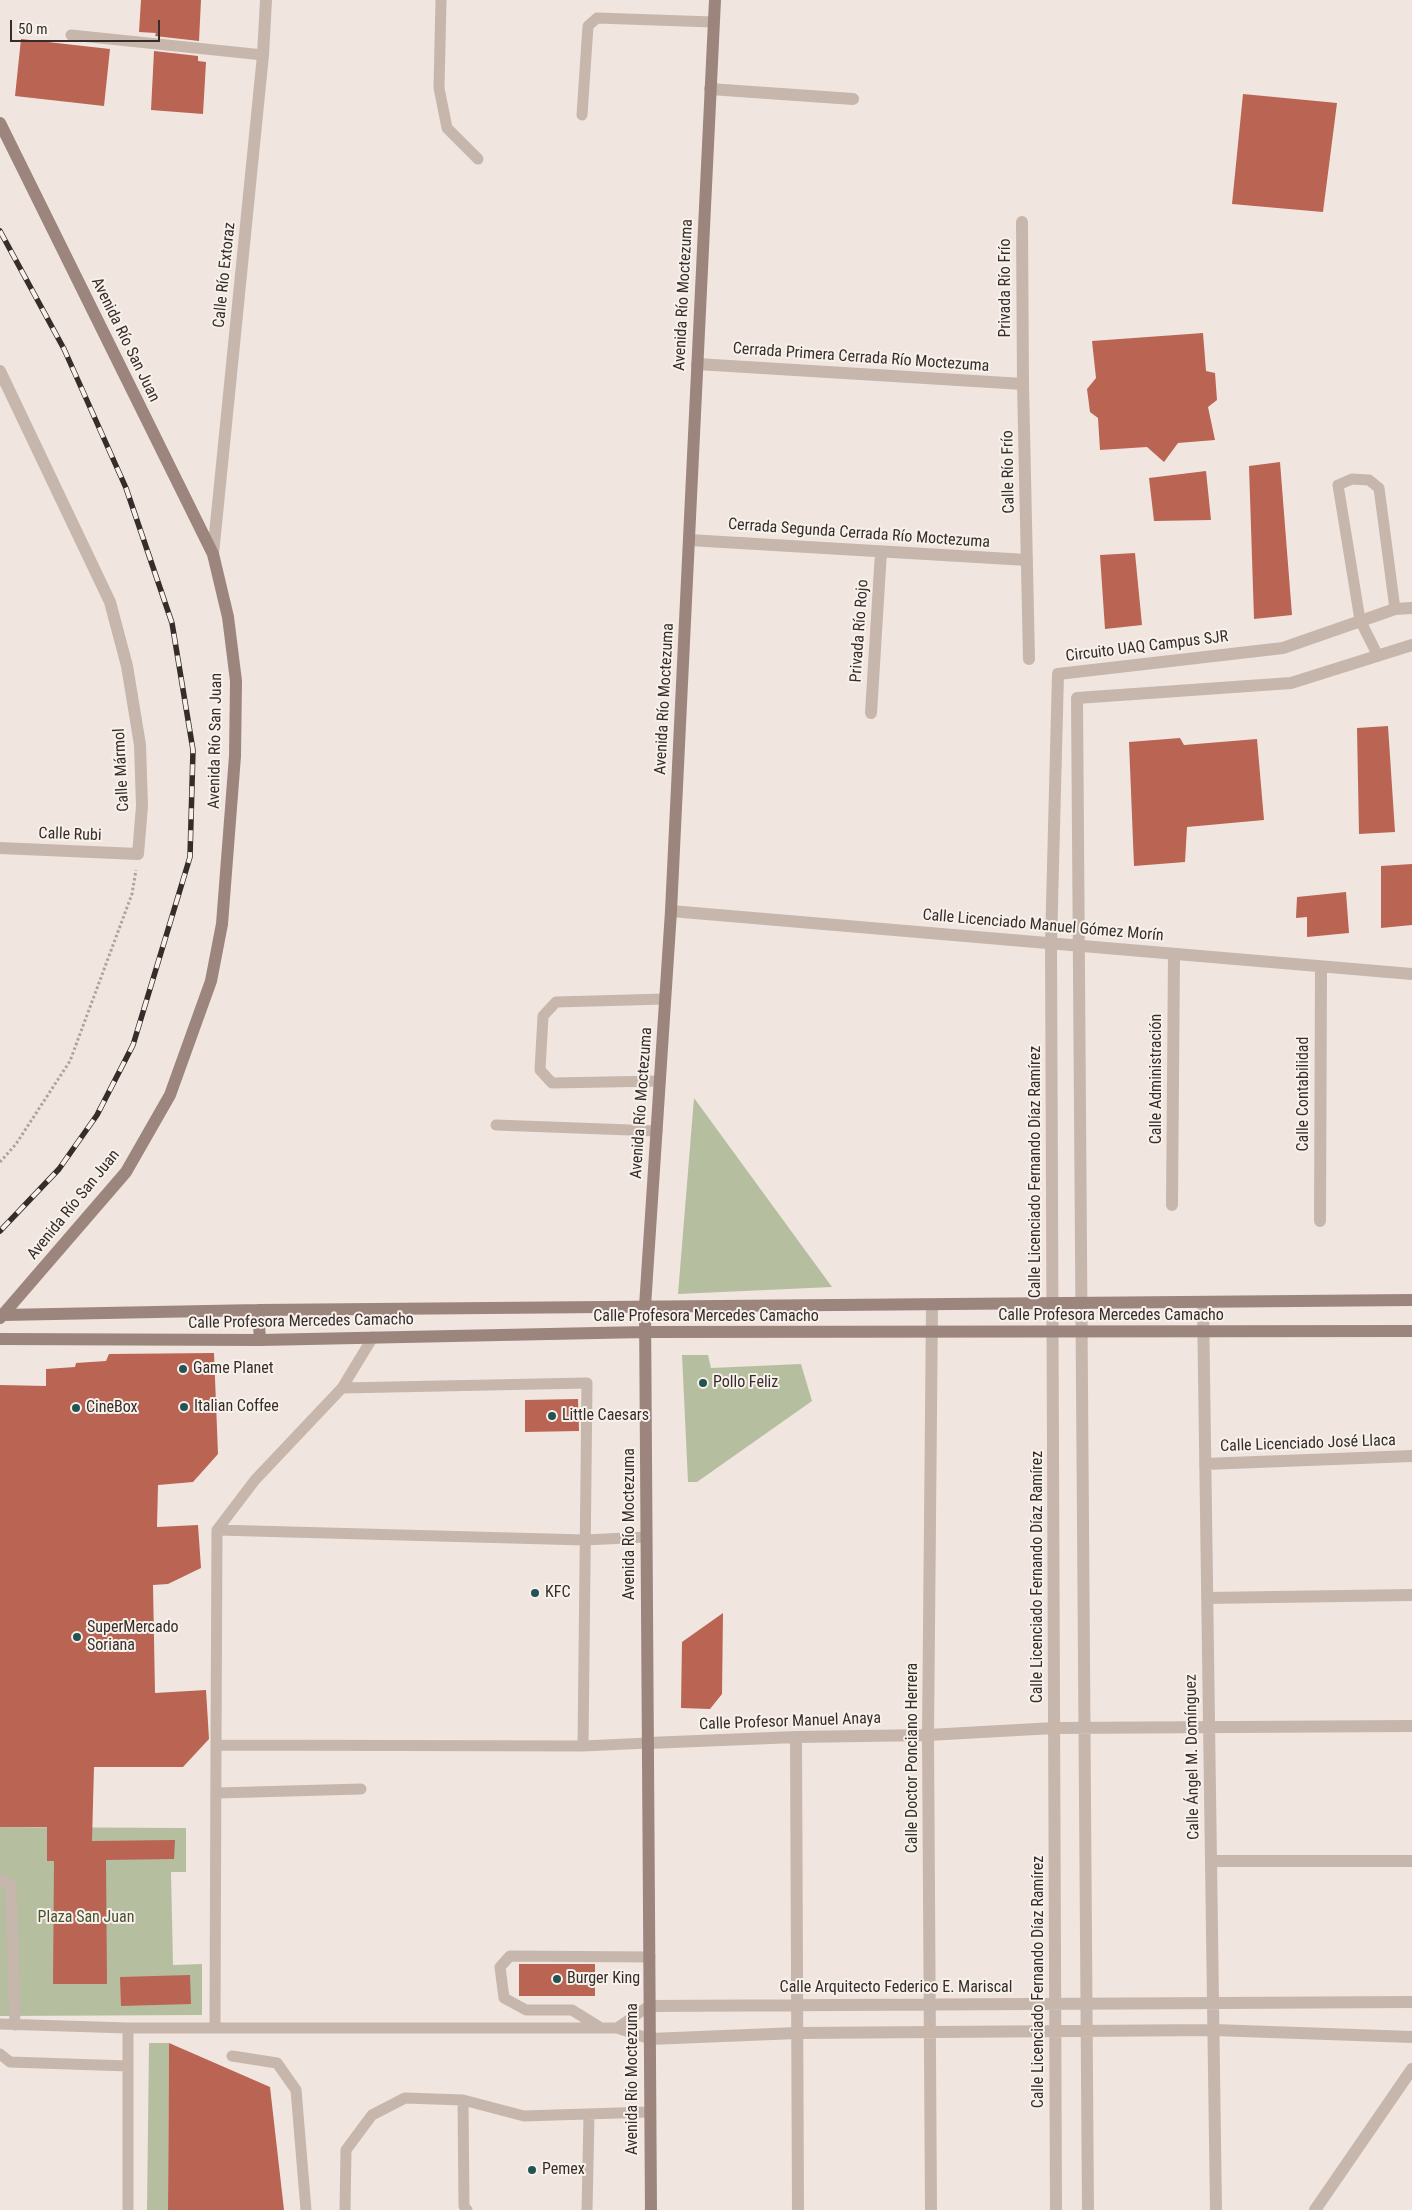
<!DOCTYPE html>
<html>
<head>
<meta charset="utf-8">
<style>
  body { margin:0 }
  #map { position:relative; width:1412px; height:2210px; overflow:hidden; background:#f0e6df; font-family:"Roboto Condensed",sans-serif }
  canvas { display:block }
  .scale { position:absolute; left:10px; top:20px; width:150px; height:22px; box-sizing:border-box; border:2px solid #362d2a; border-top:0; padding-left:6px; font-size:15px; line-height:18px; white-space:nowrap; color:#362d2a; -webkit-text-stroke:4px #f8f1eb; paint-order:stroke }
</style>
</head>
<body>
<div id="map">
<canvas width="1412" height="2210"></canvas>
<div class="scale">50 m</div>
</div>
<script>
const context = document.querySelector('canvas').getContext('2d');
context.lineJoin = 'round';
function fill(path, color) { context.fillStyle = color; context.fill(path, 'evenodd'); }
const poly = rows => new Path2D(rows.map(r => 'M' + r).join(''));
function strokePath(path, color, width, dash) { context.strokeStyle = color; context.lineWidth = width; context.lineCap = dash ? 'butt' : 'round'; context.setLineDash(dash || []); context.stroke(path); }
function label(font, color, halo, rows, align = 'center') {
  context.font = font + ' "Roboto Condensed",sans-serif'; context.lineWidth = 4; context.setLineDash([]); context.textBaseline = 'middle'; context.strokeStyle = halo; context.fillStyle = color; for (const [text, x, y, turn = 0] of rows) {
    context.save(); context.translate(x, y); context.rotate((+turn || 0) * Math.PI / 180); context.textAlign = isNaN(turn) ? turn : align; if (halo) context.strokeText(text, 0, 0); context.fillText(text, 0, 0); context.restore();
  }
}
fill(poly([
  [694,1098,832,1287,678,1294],
  [682,1355,708,1355,711,1368,801,1364,812,1401,697,1482,688,1482],
  [0,1827,186,1828,186,1872,171,1872,173,1965,202,1964,202,2015,0,2016],
  [149,2043,169,2043,168,2210,147,2210]
]), '#b6bea0');
fill(poly([
  [141,0,201,0,199,41,155,36,156,33,139,32],
  [21,39,110,49,104,106,15,96],
  [154,51,198,56,198,61,206,62,203,114,151,110],
  [1243,94,1337,103,1323,212,1232,204],
  [1203,333,1206,371,1215,373,1217,400,1208,407,1215,440,1178,443,1164,462,1147,447,1100,450,1098,418,1090,412,1087,389,1096,378,1092,341],
  [1280,462,1292,615,1254,619,1249,466],
  [1206,471,1211,520,1154,521,1149,478],
  [1135,553,1142,625,1105,629,1100,555],
  [1388,726,1395,832,1359,834,1357,728],
  [1180,738,1184,745,1257,739,1264,820,1187,827,1185,862,1134,866,1129,742],
  [1412,864,1412,925,1381,928,1381,866],
  [1346,892,1349,933,1307,937,1307,917,1296,918,1297,897],
  [214,1353,218,1454,193,1482,158,1485,157,1527,198,1525,201,1568,168,1584,153,1585,155,1693,206,1690,209,1739,183,1767,94,1767,92,1841,175,1840,174,1859,106,1860,107,1984,53,1984,54,1861,47,1861,47,1827,0,1827,0,1385,46,1386,46,1369,75,1367,76,1363,106,1361,109,1354],
  [578,1399,579,1431,525,1432,525,1400],
  [723,1613,722,1694,710,1709,681,1708,682,1642],
  [519,1964,595,1964,595,1996,519,1996],
  [190,1975,191,2004,121,2006,120,1977],
  [169,2043,270,2087,284,2210,168,2210]
]), '#ba6453');
strokePath(poly([
  [0,1162,16,1144,70,1061,132,894,136,870]
]), '#b3a096', 3, [2.5, 2.5]);
strokePath(poly([
  [441,0,439,88,447,128,478,159],
  [71,35,263,55],
  [582,115,588,26,597,18,713,22],
  [1378,656,1360,620,1338,485,1352,479,1369,480,1379,488,1395,609],
  [660,1081,552,1083,540,1070,543,1016,556,1002,665,999],
  [496,1125,657,1131],
  [342,1388,587,1383,583,1746],
  [217,1530,585,1540,647,1537],
  [648,1743,583,1746,216,1745,215,2028,617,2028,650,2039],
  [216,1745,217,1530,255,1480,342,1388,373,1337],
  [217,1793,361,1789],
  [0,1880,11,1885,15,2025],
  [0,2024,128,2028],
  [601,2028,572,2010,526,2010,504,1998,500,1967,510,1956,650,1957],
  [617,2028,649,2006],
  [0,2054,10,2062,128,2066],
  [232,2056,277,2063,296,2090,306,2210],
  [463,2100,464,2206,467,2210],
  [128,2210,128,2028,215,2028],
  [345,2210,346,2150,372,2115,405,2098,463,2100,524,2116,649,2112],
  [587,2210,589,2115]
]), '#c7b6ac', 11);
strokePath(poly([
  [710,89,853,99],
  [1022,222,1023,384,1029,659],
  [697,364,1023,384],
  [0,371,110,602,127,666,140,745,142,806,138,854,0,848],
  [689,540,1027,560],
  [213,554,263,55,266,0],
  [871,713,881,552],
  [671,911,1412,974],
  [1172,1205,1174,954],
  [1320,1221,1321,967],
  [1203,1303,1216,2210],
  [1205,1464,1412,1456],
  [1207,1598,1412,1595],
  [796,1737,798,2210],
  [648,1743,796,1737,928,1735,1054,1728,1412,1726],
  [1211,1861,1412,1861],
  [649,2006,1412,2002],
  [650,2039,797,2033,1214,2030,1412,2037],
  [931,2210,928,1735,932,1305],
  [1056,2210,1051,943,1058,674,1283,648,1395,609,1412,608],
  [1088,2210,1077,698,1291,683,1412,645],
  [1315,2210,1412,2069]
]), '#c7b6ac', 12);
strokePath(poly([
  [0,123,213,554,228,617,236,681,235,756,222,924,211,981,170,1095,126,1172,0,1318],
  [258,1310,260,1340],
  [3,1315,258,1310,1412,1300],
  [0,1339,260,1340,645,1332,1412,1331],
  [651,2210,645,1306,671,911,715,0]
]), '#9b857d', 12);
const rail = poly([
  [0,231,64,349,126,488,172,623,193,750,190,857,133,1045,97,1115,59,1169,0,1231]
]);
strokePath(rail, '#362d2a', 5.5);
strokePath(rail, '#f8f1eb', 4, [11]);
for (const [x, y, r, color] of [
  [183,1369,5,"#235353"],
  [703,1383,5,"#235353"],
  [184,1407,5,"#235353"],
  [76,1408,5,"#235353"],
  [552,1416,5,"#235353"],
  [535,1593,5,"#235353"],
  [77,1637,5,"#235353"],
  [557,1979,5,"#235353"],
  [532,2170,5,"#235353"]
]) { const dot = new Path2D(); dot.arc(x, y, r, 0, 2 * Math.PI); context.fillStyle = color; context.fill(dot); strokePath(dot, '#f8f1eb', 2); }
label('16px', '#362d2a', '#f8f1eb', [
  ["Calle Río Extoraz",225,275,-84],
  ["Privada Río Frío",1006,288,-90],
  ["Avenida Río Moctezuma",684,295,-87],
  ["Avenida Río San Juan",125,340,64],
  ["Cerrada Primera Cerrada Río Moctezuma",861,358,4],
  ["Calle Río Frío",1009,472,-91],
  ["Cerrada Segunda Cerrada Río Moctezuma",859,534,4],
  ["Privada Río Rojo",860,631,-86],
  ["Circuito UAQ Campus SJR",1147,647,-7],
  ["Avenida Río Moctezuma",665,699,-87],
  ["Avenida Río San Juan",216,741,-89],
  ["Calle Mármol",122,770,-93],
  ["Calle Rubi",70,835,2],
  ["Calle Licenciado Manuel Gómez Morín",1043,926,5],
  ["Calle Administración",1157,1079,-90],
  ["Calle Contabilidad",1304,1094,-90],
  ["Avenida Río Moctezuma",642,1103,-86],
  ["Calle Licenciado Fernando Díaz Ramírez",1036,1172,-90],
  ["Avenida Río San Juan",74,1205,-51],
  ["Calle Profesora Mercedes Camacho",1111,1316],
  ["Calle Profesora Mercedes Camacho",706,1317],
  ["Calle Profesora Mercedes Camacho",301,1322,-1],
  ["Calle Licenciado José Llaca",1308,1444,-2],
  ["Avenida Río Moctezuma",630,1524,-90],
  ["Calle Licenciado Fernando Díaz Ramírez",1038,1577,-90],
  ["Calle Profesor Manuel Anaya",790,1722,-2],
  ["Calle Ángel M. Domínguez",1193,1757,-91],
  ["Calle Doctor Ponciano Herrera",913,1758,-90],
  ["Calle Licenciado Fernando Díaz Ramírez",1039,1982,-90],
  ["Calle Arquitecto Federico E. Mariscal",896,1988],
  ["Avenida Río Moctezuma",633,2079,-90]
]);
label('16px', '#362d2a', '#f8f1eb', [
  ["Game Planet",193,1369],
  ["Pollo Feliz",713,1383],
  ["Italian Coffee",194,1407],
  ["CineBox",86,1408],
  ["Little Caesars",562,1416],
  ["KFC",545,1593],
  ["SuperMercado",87,1628],
  ["Soriana",87,1646],
  ["Burger King",567,1979],
  ["Pemex",542,2170]
], 'left');
label('16px', '#485230', '#f8f1eb', [
  ["Plaza San Juan",86,1918]
]);
</script>
</body>
</html>
